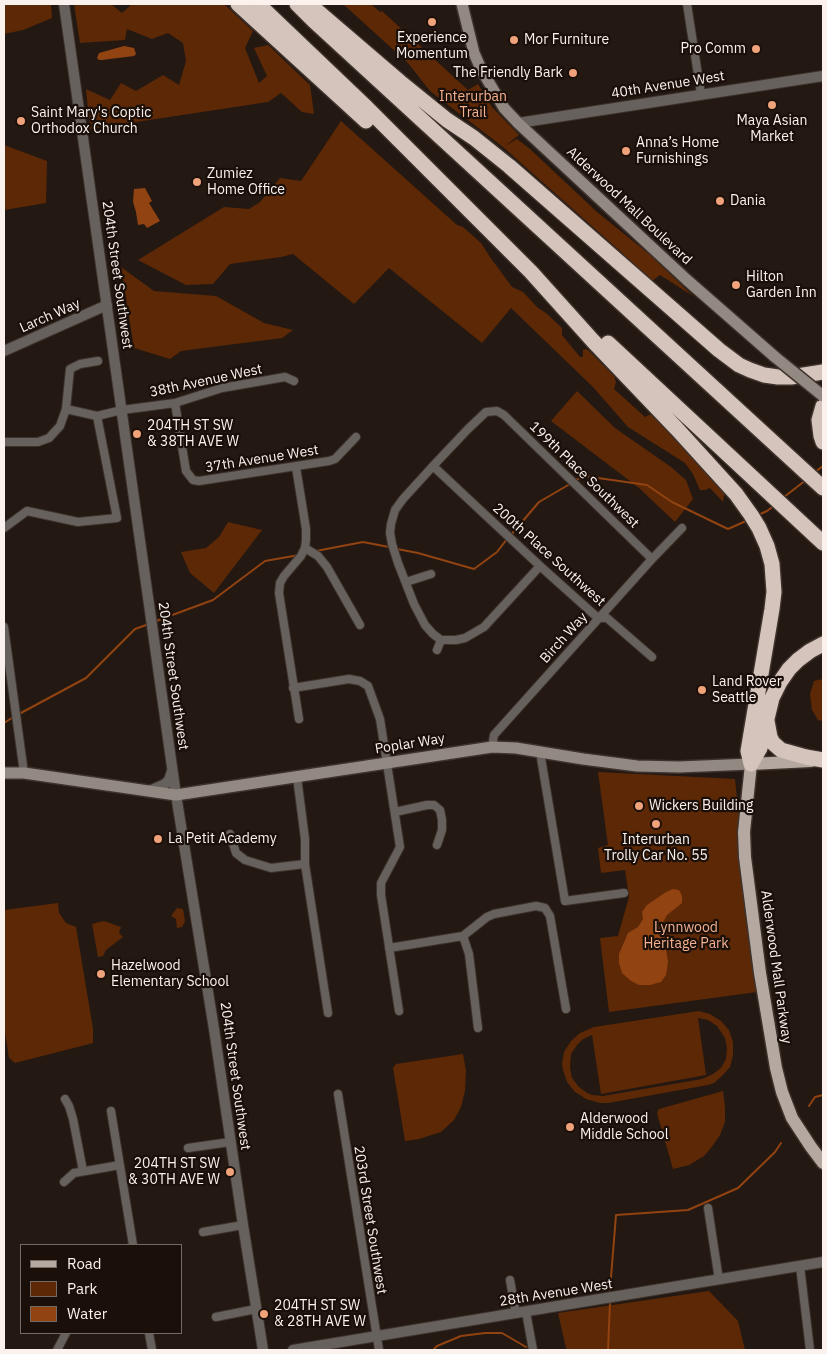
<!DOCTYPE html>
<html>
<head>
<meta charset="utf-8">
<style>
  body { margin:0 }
  #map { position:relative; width:827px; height:1354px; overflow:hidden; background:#241812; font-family:"IBM Plex Sans",sans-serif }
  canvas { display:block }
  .frame { position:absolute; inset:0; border:5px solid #fbf2ee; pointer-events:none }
  .legend { position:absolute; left:20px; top:1244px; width:162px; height:90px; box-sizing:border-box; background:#1a0f09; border:1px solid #746a65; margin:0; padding:6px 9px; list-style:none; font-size:15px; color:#fbf2ee }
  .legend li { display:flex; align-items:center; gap:10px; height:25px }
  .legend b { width:25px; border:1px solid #746a65 }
</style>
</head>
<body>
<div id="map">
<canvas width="827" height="1354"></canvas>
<div class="frame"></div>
<ul class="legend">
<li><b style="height:6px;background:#b5a8a1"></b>Road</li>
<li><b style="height:14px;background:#5d2805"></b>Park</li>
<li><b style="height:14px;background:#914311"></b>Water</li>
</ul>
</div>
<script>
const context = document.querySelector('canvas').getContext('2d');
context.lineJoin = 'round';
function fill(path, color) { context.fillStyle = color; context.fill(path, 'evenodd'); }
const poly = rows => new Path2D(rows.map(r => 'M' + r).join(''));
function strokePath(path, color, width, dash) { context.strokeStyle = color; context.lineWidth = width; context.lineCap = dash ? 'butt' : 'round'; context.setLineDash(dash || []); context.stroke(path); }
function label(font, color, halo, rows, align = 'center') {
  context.font = font + ' "IBM Plex Sans",sans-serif'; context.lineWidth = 4.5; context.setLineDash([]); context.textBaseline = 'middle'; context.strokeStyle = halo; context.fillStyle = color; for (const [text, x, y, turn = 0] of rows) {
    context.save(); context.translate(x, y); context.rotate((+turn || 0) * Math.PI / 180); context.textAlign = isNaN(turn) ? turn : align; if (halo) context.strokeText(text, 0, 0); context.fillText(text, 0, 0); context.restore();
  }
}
fill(poly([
  [4,4,51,4,52,18,23,30,4,34],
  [74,4,111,4,122,13,132,4,224,4,253,31,245,48,259,83,267,76,254,48,268,45,310,85,314,114,302,112,281,93,268,102,90,129,86,89,110,100,121,83,136,91,163,75,179,85,186,61,183,43,168,33,152,39,127,29,125,40,80,43],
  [343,4,371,4,380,12,382,11,468,90,478,84,492,107,519,135,505,146,517,139,530,149,597,212,649,254,693,296,660,275,652,281,619,250,503,147,430,91,408,63],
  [341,121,457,225,463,227,481,243,490,257,512,287,523,292,538,308,546,313,562,328,562,335,580,357,583,357,583,350,586,349,589,351,614,376,616,382,614,389,645,417,649,415,654,414,726,491,724,495,723,502,710,488,705,490,700,490,693,474,685,463,628,427,593,387,511,308,482,343,389,268,354,304,293,254,281,257,230,264,213,284,186,285,138,260,224,207,249,209,260,202,280,178,301,181],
  [4,145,47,161,46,203,4,210],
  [121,267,154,291,216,296,264,323,293,330,282,338,181,351,170,359,134,348],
  [577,391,615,428,671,467,686,480,693,499,675,522,639,488,551,421],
  [228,522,262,530,214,593,190,573,181,552,206,548,219,537],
  [823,679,823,721,818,720,812,710,810,694,814,681],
  [598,772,735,779,757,992,609,1012,600,938,618,936,629,897,625,870,601,873,598,848,608,845],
  [58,903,59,913,66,923,76,927,93,1029,93,1043,15,1063,9,1058,4,1026,4,910],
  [177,908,183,909,185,921,182,927,177,928,176,919,171,916],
  [104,921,121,927,119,933,123,937,106,950,103,956,98,957,92,924],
  [699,1011,710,1014,721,1021,729,1030,733,1042,733,1055,730,1067,723,1075,714,1083,708,1085,608,1103,600,1103,586,1099,580,1095,575,1092,567,1082,563,1070,562,1064,564,1052,571,1041,580,1033,594,1027],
  [698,1018,708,1020,717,1026,725,1038,727,1048,726,1059,721,1068,713,1074,702,1079,603,1096,592,1095,587,1093,579,1087,572,1078,570,1068,571,1054,577,1045,583,1039,592,1035,601,1094,706,1075],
  [463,1054,466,1071,465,1091,461,1107,454,1120,441,1132,419,1139,405,1141,393,1068,396,1064],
  [723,1091,725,1107,725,1122,720,1135,711,1148,704,1156,689,1165,673,1169,657,1113,659,1109],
  [709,1291,738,1321,745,1350,568,1350,566,1348,558,1313]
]), '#5d2805');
fill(poly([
  [124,46,134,48,136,54,134,56,102,60,99,60,97,58,99,53],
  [145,188,152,201,149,203,160,221,147,228,144,224,138,225,136,212,133,202,134,189],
  [673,889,679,890,682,896,682,903,667,915,662,924,668,962,666,975,661,982,650,985,639,985,631,981,622,973,619,963,619,954,628,933,638,927,643,919,642,912,647,905,666,892]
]), '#914311');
strokePath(poly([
  [815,472,823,466],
  [576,480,584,476,647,485,672,502,728,529,746,521],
  [784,497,806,480],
  [758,515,767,511,775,505],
  [510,536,539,502,570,484],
  [397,549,418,553,474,569,497,552,507,539],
  [316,551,363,542,389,547],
  [156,621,213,600,265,561,299,555],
  [19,714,86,678,135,629,149,624],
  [4,723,15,716],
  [809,1106,815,1097,823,1095],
  [610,1290,616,1215,688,1210,738,1188,775,1152,781,1143],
  [433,1350,437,1346,461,1336,485,1333,502,1333,526,1347],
  [608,1350,610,1303]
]), '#914311', 2);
const minor = poly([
  [687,4,701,94],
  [175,403,186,471,193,480,199,481,329,461,335,459,356,437],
  [66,409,97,416],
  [4,442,38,442,49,438,60,426,66,409,70,369,80,364,98,361],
  [433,466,540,566,598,618,607,618,652,657],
  [296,467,306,529,306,540,305,548,301,556,284,576,280,583,279,593,299,719],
  [4,528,27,511,78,522,117,518,97,416,122,410,175,403,222,388,285,377,294,381],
  [305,548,318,556,327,567,360,625],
  [540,566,484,627,465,638,456,640,441,640,433,634,425,625,414,604,398,563,392,544,390,533,391,524,395,510,403,499,433,466,468,429,486,412,497,411,504,415,652,559],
  [406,582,431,574],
  [4,627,24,773],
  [437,650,441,640],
  [293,688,349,679,360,681,368,686,380,719,400,847,381,883,381,895,399,1011],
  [492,747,494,735,652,559,682,528],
  [540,752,565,901,624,893],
  [297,777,305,839,305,864,328,1013],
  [395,812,427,805,434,805,440,810,442,820,442,830,437,845],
  [230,834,236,853,245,860,271,868,305,864],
  [463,936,469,954,478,1028],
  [389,948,463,936,487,917,494,914,536,906,545,908,550,916,566,1009],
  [338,1094,379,1350],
  [65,1099,69,1106,73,1119,83,1171],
  [111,1111,133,1245],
  [188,1148,230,1142],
  [64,1182,74,1173,120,1165],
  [708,1208,719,1280],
  [203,1232,243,1225],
  [800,1266,810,1350],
  [510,1280,516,1314],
  [526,1312,533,1350],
  [216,1317,256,1309],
  [149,1333,152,1350],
  [57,1350,66,1333]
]);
const tertiary = poly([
  [64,4,176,795,214,1029,243,1225,263,1350],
  [518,123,823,76],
  [4,351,107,305],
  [149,791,165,784,169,780,172,771],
  [293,1350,823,1262]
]);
const secondary = poly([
  [462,4,474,53,481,69,504,108,518,123,687,280,775,357],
  [4,773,24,773,176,795,492,747,516,748,583,759,637,766,679,767,751,764]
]);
const primary = poly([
  [811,761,751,764,744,832,745,857,760,973,776,1068,782,1092,792,1118,811,1147,823,1163]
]);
const motorway = poly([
  [238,4,366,121],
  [258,4,367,108,531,272,593,341,677,429,736,494,751,515,759,528,767,546,772,564,774,592,772,609,748,751,751,764],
  [297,4,313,20,823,488],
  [309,4,400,82,447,120,474,138,509,166,719,350,739,365,750,370,764,375,778,377,791,377,823,372],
  [608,343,823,543],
  [823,406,819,420,821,436,823,442],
  [767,721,770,737,773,743,781,750,806,757,823,760],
  [751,764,760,748,772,698,780,682,789,669,798,660,810,651,823,644]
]);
strokePath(minor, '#3e322c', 10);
strokePath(tertiary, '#3e322c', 12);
strokePath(secondary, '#3e322c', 14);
strokePath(primary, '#3e322c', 15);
strokePath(motorway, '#3e322c', 18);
strokePath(minor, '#67615d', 8);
strokePath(tertiary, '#67615d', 10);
strokePath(secondary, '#938983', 11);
strokePath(primary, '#b5a8a1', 12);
strokePath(motorway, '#d4c4bc', 15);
const secondaryBridge = poly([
  [775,357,823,396]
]);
strokePath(secondaryBridge, '#3e322c', 14, []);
strokePath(secondaryBridge, '#938983', 11);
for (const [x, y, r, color] of [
  [432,22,5,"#f0a27a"],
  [514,40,5,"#f0a27a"],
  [756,49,5,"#f0a27a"],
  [573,73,5,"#f0a27a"],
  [772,105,5,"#f0a27a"],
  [21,121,5,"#f0a27a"],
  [626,151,5,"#f0a27a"],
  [197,182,5,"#f0a27a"],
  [720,201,5,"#f0a27a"],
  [736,285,5,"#f0a27a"],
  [137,434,5,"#f0a27a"],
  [702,690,5,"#f0a27a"],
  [639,806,5,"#f0a27a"],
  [656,824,5,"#f0a27a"],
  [158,839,5,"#f0a27a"],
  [101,974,5,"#f0a27a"],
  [570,1127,5,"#f0a27a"],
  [230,1172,5,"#f0a27a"],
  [264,1314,5,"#f0a27a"]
]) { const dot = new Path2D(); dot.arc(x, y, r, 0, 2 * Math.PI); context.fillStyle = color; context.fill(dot); strokePath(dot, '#1a0f09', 2); }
label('14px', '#fbf2ee', '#1a0f09', [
  ["Experience",432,38,"center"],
  ["Momentum",432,54,"center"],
  ["Mor Furniture",524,40],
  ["Pro Comm",746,49,"right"],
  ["The Friendly Bark",563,73,"right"],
  ["Saint Mary's Coptic",31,113],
  ["Orthodox Church",31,129],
  ["Maya Asian",772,121,"center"],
  ["Market",772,137,"center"],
  ["Anna’s Home",636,143],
  ["Furnishings",636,159],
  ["Zumiez",207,174],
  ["Home Office",207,190],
  ["Dania",730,201],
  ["Hilton",746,277],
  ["Garden Inn",746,293],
  ["204TH ST SW",147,426],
  ["& 38TH AVE W",147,442],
  ["Land Rover",712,682],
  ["Seattle",712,698],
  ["Wickers Building",649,806],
  ["La Petit Academy",168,839],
  ["Interurban",656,840,"center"],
  ["Trolly Car No. 55",656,856,"center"],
  ["Hazelwood",111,966],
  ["Elementary School",111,982],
  ["Alderwood",580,1119],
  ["Middle School",580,1135],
  ["204TH ST SW",220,1164,"right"],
  ["& 30TH AVE W",220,1180,"right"],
  ["204TH ST SW",274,1306],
  ["& 28TH AVE W",274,1322]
], 'left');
label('14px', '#fbf2ee', '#1a0f09', [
  ["40th Avenue West",668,85,-9],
  ["Alderwood Mall Boulevard",629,206,43],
  ["204th Street Southwest",117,275,82],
  ["Larch Way",50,316,-24],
  ["38th Avenue West",206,381,-12],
  ["37th Avenue West",262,459,-9],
  ["199th Place Southwest",584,475,44],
  ["200th Place Southwest",549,555,42],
  ["Birch Way",564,638,-48],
  ["204th Street Southwest",173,676,82],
  ["Poplar Way",410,744,-9],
  ["Alderwood Mall Parkway",776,967,82],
  ["204th Street Southwest",235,1076,82],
  ["203rd Street Southwest",370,1220,81],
  ["28th Avenue West",556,1293,-9]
]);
label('14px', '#f4b291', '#1a0f09', [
  ["Interurban",473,97],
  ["Trail",473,113],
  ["Lynnwood",686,928],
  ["Heritage Park",686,944]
]);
</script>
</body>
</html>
